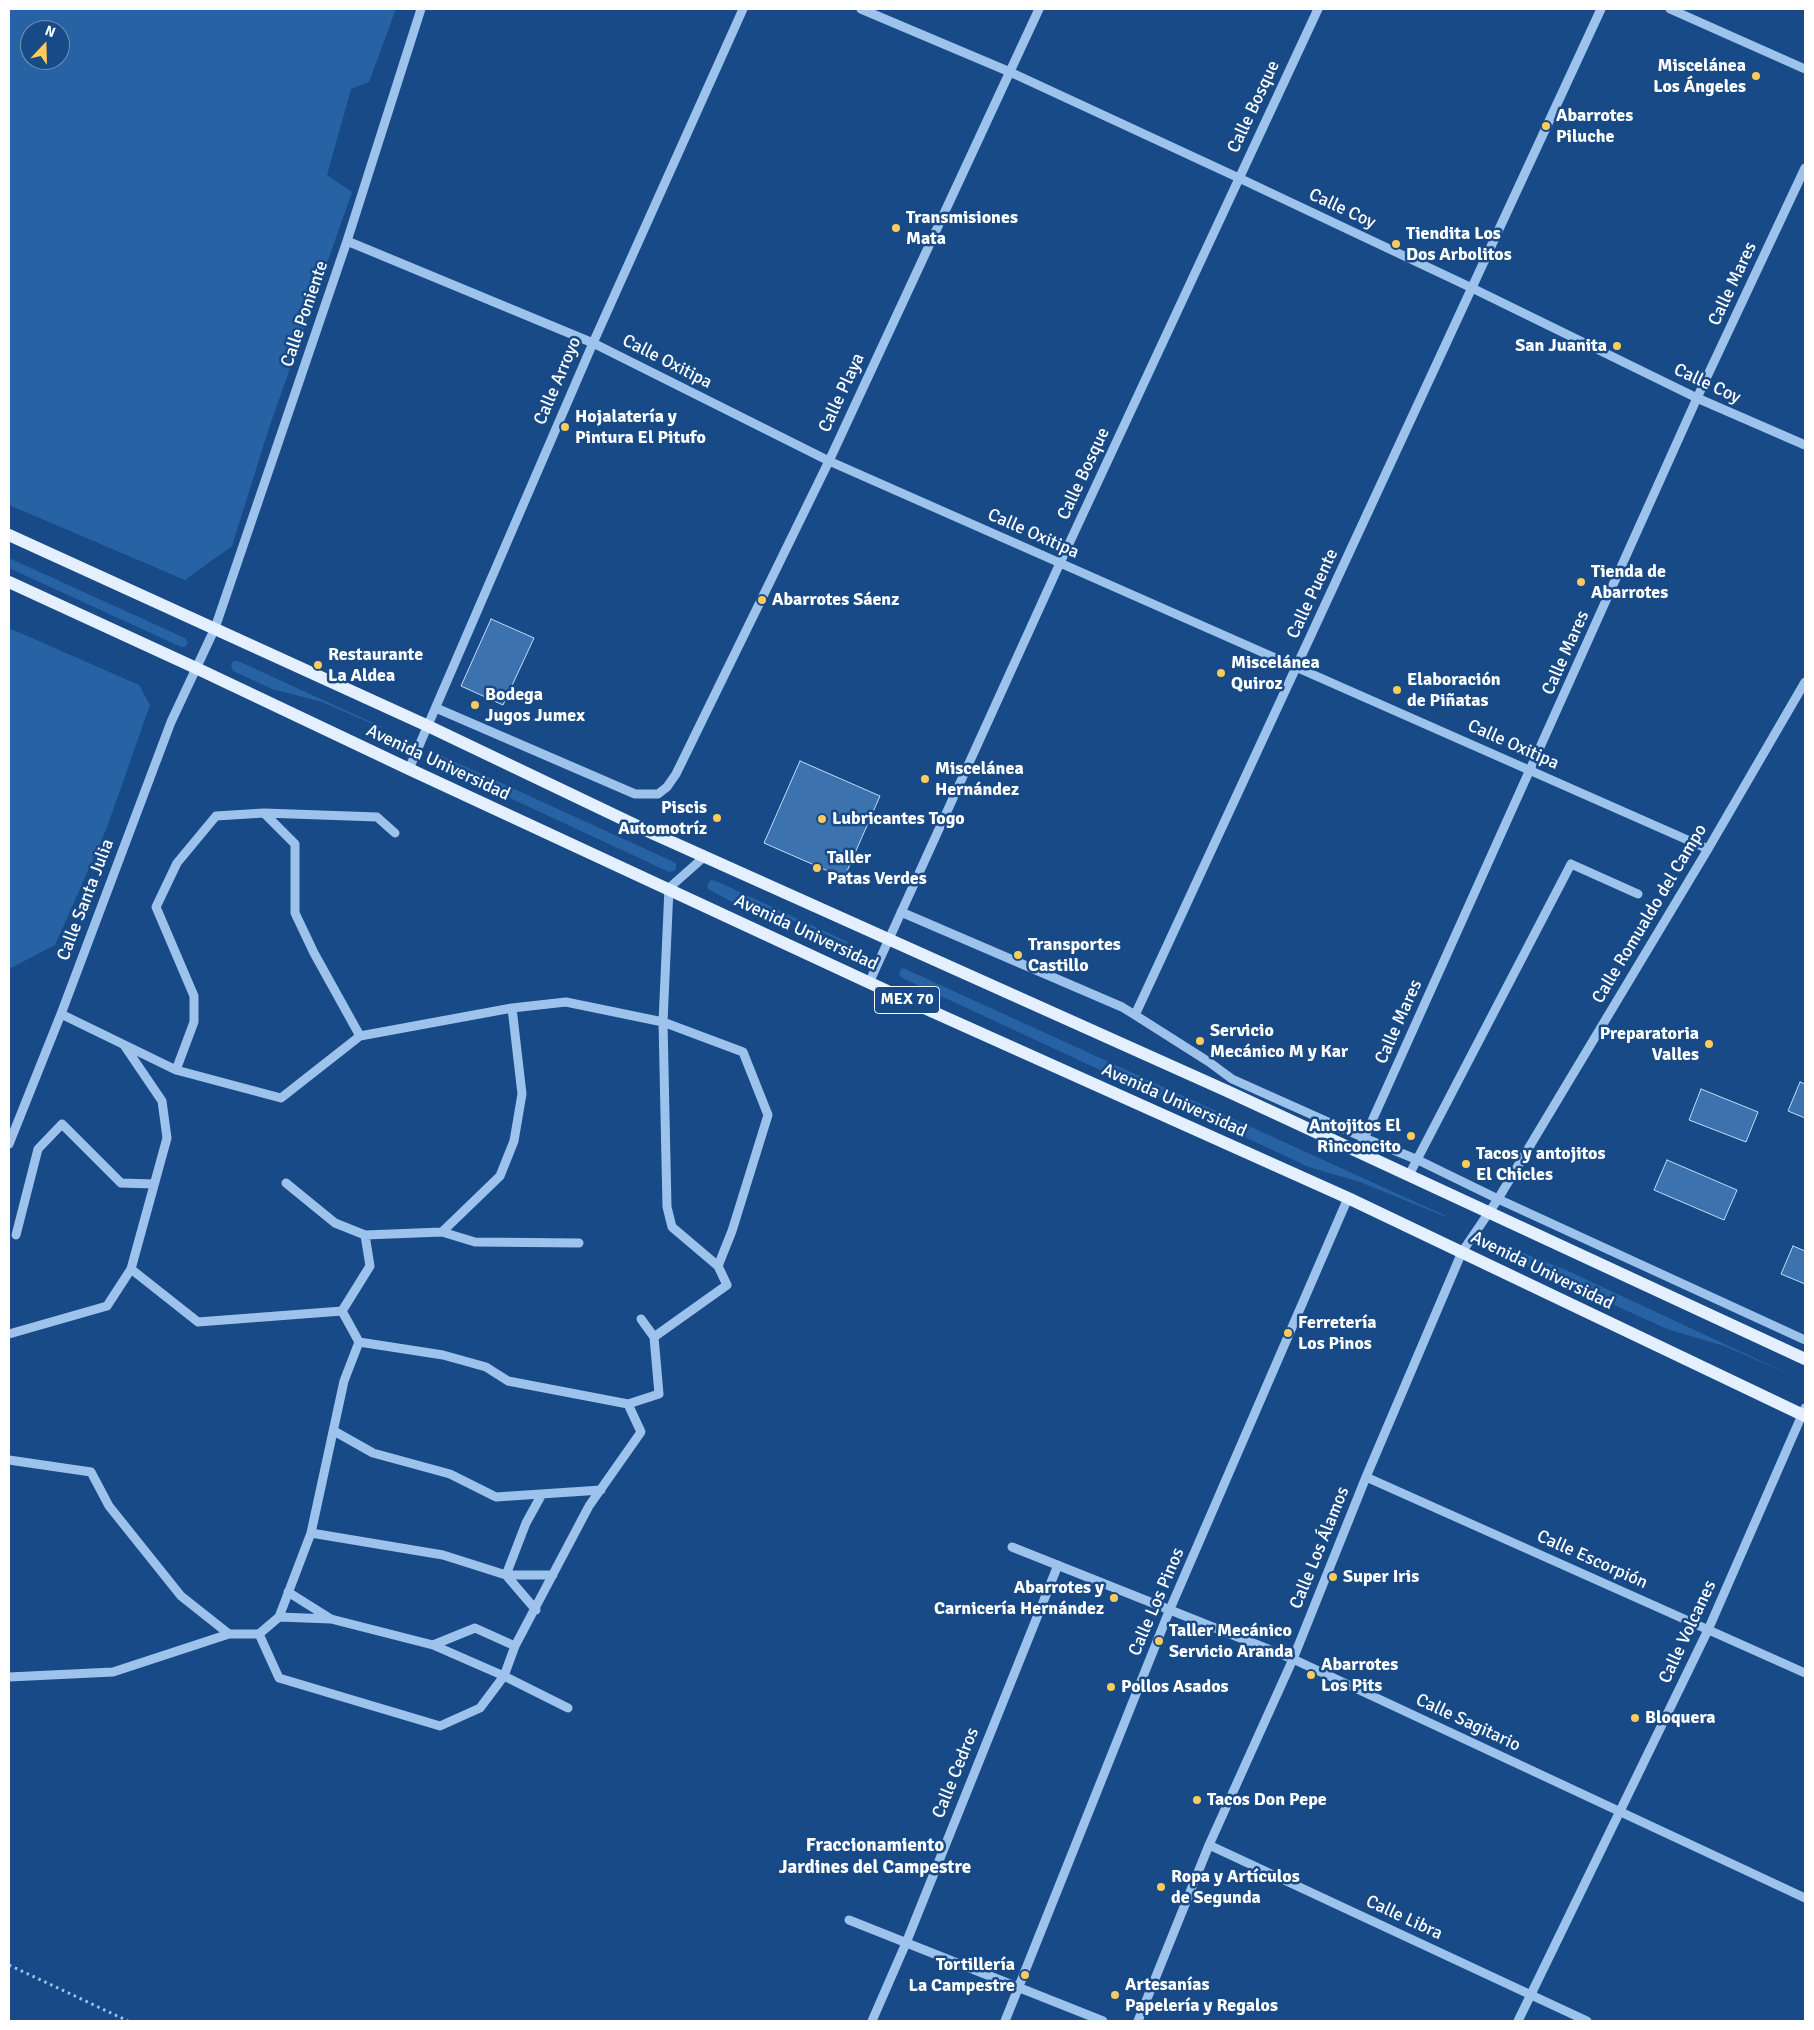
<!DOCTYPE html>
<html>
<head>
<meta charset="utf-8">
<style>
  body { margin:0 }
  #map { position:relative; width:1814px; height:2030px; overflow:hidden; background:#174a86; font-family:Signika,sans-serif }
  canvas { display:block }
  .frame { position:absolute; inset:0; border:10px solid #fff; pointer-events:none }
  .north { position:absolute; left:20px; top:20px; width:50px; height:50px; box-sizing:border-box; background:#174a86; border:1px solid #7492b6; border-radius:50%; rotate:21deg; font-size:14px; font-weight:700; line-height:20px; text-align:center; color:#fff }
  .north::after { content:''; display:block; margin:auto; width:18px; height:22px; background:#ffcb5a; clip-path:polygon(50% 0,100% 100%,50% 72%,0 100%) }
</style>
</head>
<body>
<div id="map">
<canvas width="1814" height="2030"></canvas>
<div class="frame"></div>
<div class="north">N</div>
</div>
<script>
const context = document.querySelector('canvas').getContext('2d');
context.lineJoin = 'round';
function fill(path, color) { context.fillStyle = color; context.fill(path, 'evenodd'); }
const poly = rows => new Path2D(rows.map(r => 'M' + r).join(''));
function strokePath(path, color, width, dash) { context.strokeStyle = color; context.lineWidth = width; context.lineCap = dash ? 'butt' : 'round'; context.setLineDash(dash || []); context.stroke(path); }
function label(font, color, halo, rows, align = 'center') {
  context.font = font + ' Signika,sans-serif'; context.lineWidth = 5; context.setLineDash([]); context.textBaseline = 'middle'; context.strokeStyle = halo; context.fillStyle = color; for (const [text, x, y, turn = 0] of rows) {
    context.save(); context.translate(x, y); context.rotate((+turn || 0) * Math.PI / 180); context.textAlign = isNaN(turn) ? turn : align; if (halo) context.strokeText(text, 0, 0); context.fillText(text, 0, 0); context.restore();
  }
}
fill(poly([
  [9,9,396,9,369,82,351,89,327,175,352,192,268,431,232,546,185,580,9,505],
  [30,30,60,30,60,60,30,60],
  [9,558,185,638,188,643,185,647,181,647,9,568],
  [9,628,139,685,150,705,106,830,55,945,9,969],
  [234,661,238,661,382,727,382,728,322,702,272,689,233,671,231,664],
  [440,755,676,863,676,869,674,871,669,872,439,765,435,762,436,756],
  [711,880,716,881,848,942,847,944,801,923,734,903,708,889,707,885],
  [903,968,1446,1216,1446,1217,1360,1182,1309,1167,902,978,899,975,900,970],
  [1506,1246,1566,1270,1791,1375,1724,1346,1667,1329,1506,1256,1503,1253,1503,1249]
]), '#2762a4');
const building = poly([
  [491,619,534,638,503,705,461,686,491,619],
  [800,761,880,796,844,878,764,843,800,761],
  [1800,1082,1805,1084,1805,1118,1788,1111,1800,1082],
  [1701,1089,1758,1112,1746,1142,1689,1120,1701,1089],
  [1667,1160,1737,1190,1724,1220,1654,1190,1667,1160],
  [1793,1246,1805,1251,1805,1284,1781,1274,1793,1246]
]);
fill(building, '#3c72ae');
strokePath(building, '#c3ddfa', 1);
strokePath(poly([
  [9,1965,128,2021]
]), '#9dc3ed', 3, [2.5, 4]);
strokePath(poly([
  [861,9,1010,72,1239,178,1472,288,1697,398,1805,445],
  [1670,9,1805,69],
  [347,241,593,343,829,461,1708,849],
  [436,708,635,794,658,794,667,787,676,774,829,461,1039,9],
  [409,769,593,343,743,9],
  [264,813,377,817,395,833],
  [704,857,669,888,663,1022,667,1207,672,1227,718,1266],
  [901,912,1122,1007,1135,1015,1601,9],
  [869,983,1060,563,1318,9],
  [61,1014,176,1070,281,1098,360,1036,512,1008,566,1002,663,1022,743,1052,768,1115,732,1231,718,1266,727,1285,654,1337],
  [1135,1015,1209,1062,1232,1079,1364,1138,1418,1160,1498,1199,1805,1340],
  [176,1070,194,1022,194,996,156,907,177,863,216,816,264,813,295,844,295,913,314,953,360,1036],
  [9,1144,61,1014,171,722,215,628,347,241,421,9],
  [1358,1152,1697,398,1805,168],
  [1409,1175,1571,864,1638,894],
  [286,1183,335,1223,365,1235,442,1232,475,1242,579,1243],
  [442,1232,500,1176,514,1141,522,1094,512,1008],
  [16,1235,38,1149,62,1124,121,1183,154,1184],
  [342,1311,370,1266,365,1235],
  [9,1334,107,1306,131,1269],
  [359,1342,443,1355,486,1367,508,1381,628,1404],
  [334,1431,373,1453,450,1474,496,1497,601,1490],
  [9,1460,91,1472,109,1506,181,1596,229,1634,259,1634,279,1617,311,1533,344,1381,359,1342,342,1311,198,1322,131,1269,167,1138,162,1101,124,1045],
  [1366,1477,1805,1673],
  [311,1533,443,1555,506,1575,553,1575],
  [1012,1547,1293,1659,1805,1898],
  [288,1592,331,1619,433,1645,475,1628,515,1646],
  [536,1610,506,1575,526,1523,542,1494],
  [279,1617,331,1619],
  [259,1634,279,1678,440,1726,480,1708,504,1676,515,1646,589,1506,641,1432,628,1404,659,1394,654,1337,641,1319],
  [433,1645,504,1676,568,1708],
  [9,1677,113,1672,229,1634],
  [1209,1845,1587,2021],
  [849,1920,1103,2021],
  [872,2021,906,1943,1058,1565],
  [1005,2021,1170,1609,1348,1198],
  [1138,2021,1209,1845,1293,1659,1366,1477,1462,1252,1498,1199,1708,849,1805,682],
  [1518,2021,1708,1630,1805,1408]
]), '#9dc3ed', 9);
strokePath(poly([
  [9,535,428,726,654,834,1227,1091,1805,1359],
  [9,582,196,668,409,769,911,1002,1348,1198,1805,1416]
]), '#e4efff', 12);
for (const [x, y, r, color] of [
  [1756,76,5,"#ffcb5a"],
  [1546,126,5,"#ffcb5a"],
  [896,228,5,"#ffcb5a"],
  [1396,244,5,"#ffcb5a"],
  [1617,346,5,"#ffcb5a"],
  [565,427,5,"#ffcb5a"],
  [1581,582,5,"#ffcb5a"],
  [762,600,5,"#ffcb5a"],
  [318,665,5,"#ffcb5a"],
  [1221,673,5,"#ffcb5a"],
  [1397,690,5,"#ffcb5a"],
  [475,705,5,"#ffcb5a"],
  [925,779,5,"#ffcb5a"],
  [717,818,5,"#ffcb5a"],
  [822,819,5,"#ffcb5a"],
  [817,868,5,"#ffcb5a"],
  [1018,955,5,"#ffcb5a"],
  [1200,1041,5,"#ffcb5a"],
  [1709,1044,5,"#ffcb5a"],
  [1411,1136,5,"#ffcb5a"],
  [1466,1164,5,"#ffcb5a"],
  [1288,1333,5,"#ffcb5a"],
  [1333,1577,5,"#ffcb5a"],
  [1114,1598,5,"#ffcb5a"],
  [1159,1641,5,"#ffcb5a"],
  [1311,1675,5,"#ffcb5a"],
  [1111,1687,5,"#ffcb5a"],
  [1635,1718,5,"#ffcb5a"],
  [1197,1800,5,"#ffcb5a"],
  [1161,1887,5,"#ffcb5a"],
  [1025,1975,5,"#ffcb5a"],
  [1115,1995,5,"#ffcb5a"]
]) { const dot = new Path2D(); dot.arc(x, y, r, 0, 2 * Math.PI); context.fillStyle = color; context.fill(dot); strokePath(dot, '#174a86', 2); }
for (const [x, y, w] of [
  [907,1000,65]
]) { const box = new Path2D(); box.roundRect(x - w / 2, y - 13.5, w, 27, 4); context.fillStyle = '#174a86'; context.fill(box); strokePath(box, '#fff', 1); }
label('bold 16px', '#fff', null, [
  ["MEX 70",907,1000]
]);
label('bold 18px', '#fff', '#174a86', [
  ["Miscelánea",1746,66,"right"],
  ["Los Ángeles",1746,87,"right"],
  ["Abarrotes",1556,116],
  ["Piluche",1556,137],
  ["Transmisiones",906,218],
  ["Mata",906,239],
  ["Tiendita Los",1406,234],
  ["Dos Arbolitos",1406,255],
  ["San Juanita",1607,346,"right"],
  ["Hojalatería y",575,417],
  ["Pintura El Pitufo",575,438],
  ["Tienda de",1591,572],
  ["Abarrotes",1591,593],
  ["Abarrotes Sáenz",772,600],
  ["Restaurante",328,655],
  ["La Aldea",328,676],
  ["Miscelánea",1231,663],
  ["Quiroz",1231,684],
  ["Elaboración",1407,680],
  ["de Piñatas",1407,701],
  ["Bodega",485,695],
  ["Jugos Jumex",485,716],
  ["Miscelánea",935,769],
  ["Hernández",935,790],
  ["Piscis",707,808,"right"],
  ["Automotríz",707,829,"right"],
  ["Lubricantes Togo",832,819],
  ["Taller",827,858],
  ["Patas Verdes",827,879],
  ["Transportes",1028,945],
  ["Castillo",1028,966],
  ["Servicio",1210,1031],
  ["Mecánico M y Kar",1210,1052],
  ["Preparatoria",1699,1034,"right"],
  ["Valles",1699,1055,"right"],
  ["Antojitos El",1401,1126,"right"],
  ["Rinconcito",1401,1147,"right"],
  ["Tacos y antojitos",1476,1154],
  ["El Chicles",1476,1175],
  ["Ferretería",1298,1323],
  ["Los Pinos",1298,1344],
  ["Super Iris",1343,1577],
  ["Abarrotes y",1104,1588,"right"],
  ["Carnicería Hernández",1104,1609,"right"],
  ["Taller Mecánico",1169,1631],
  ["Servicio Aranda",1169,1652],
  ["Abarrotes",1321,1665],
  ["Los Pits",1321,1686],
  ["Pollos Asados",1121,1687],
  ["Bloquera",1645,1718],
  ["Tacos Don Pepe",1207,1800],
  ["Ropa y Artículos",1171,1877],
  ["de Segunda",1171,1898],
  ["Tortillería",1015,1965,"right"],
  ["La Campestre",1015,1986,"right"],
  ["Artesanías",1125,1985],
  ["Papelería y Regalos",1125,2006]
], 'left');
label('18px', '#fff', '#174a86', [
  ["Calle Bosque",1254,107,-65],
  ["Calle Coy",1342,209,25],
  ["Calle Mares",1733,284,-65],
  ["Calle Poniente",305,314,-71],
  ["Calle Oxitipa",667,362,27],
  ["Calle Arroyo",558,381,-67],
  ["Calle Coy",1707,384,25],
  ["Calle Playa",842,393,-65],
  ["Calle Bosque",1084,474,-65],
  ["Calle Oxitipa",1033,534,24],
  ["Calle Puente",1313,594,-65],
  ["Calle Mares",1566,653,-66],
  ["Calle Oxitipa",1513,745,24],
  ["Avenida Universidad",438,763,25],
  ["Calle Santa Julia",86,900,-69],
  ["Calle Romualdo del Campo",1650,914,-59],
  ["Avenida Universidad",806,933,25],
  ["Calle Mares",1399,1022,-66],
  ["Avenida Universidad",1174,1101,24],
  ["Avenida Universidad",1542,1271,26],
  ["Calle Los Álamos",1320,1548,-68],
  ["Calle Escorpión",1592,1560,24],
  ["Calle Los Pinos",1157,1602,-67],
  ["Calle Volcanes",1688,1632,-65],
  ["Calle Sagitario",1468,1723,25],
  ["Calle Cedros",956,1773,-68],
  ["Calle Libra",1404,1918,25]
]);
label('bold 19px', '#fff', '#174a86', [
  ["Fraccionamiento",875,1846],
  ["Jardines del Campestre",875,1868]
]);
</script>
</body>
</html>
